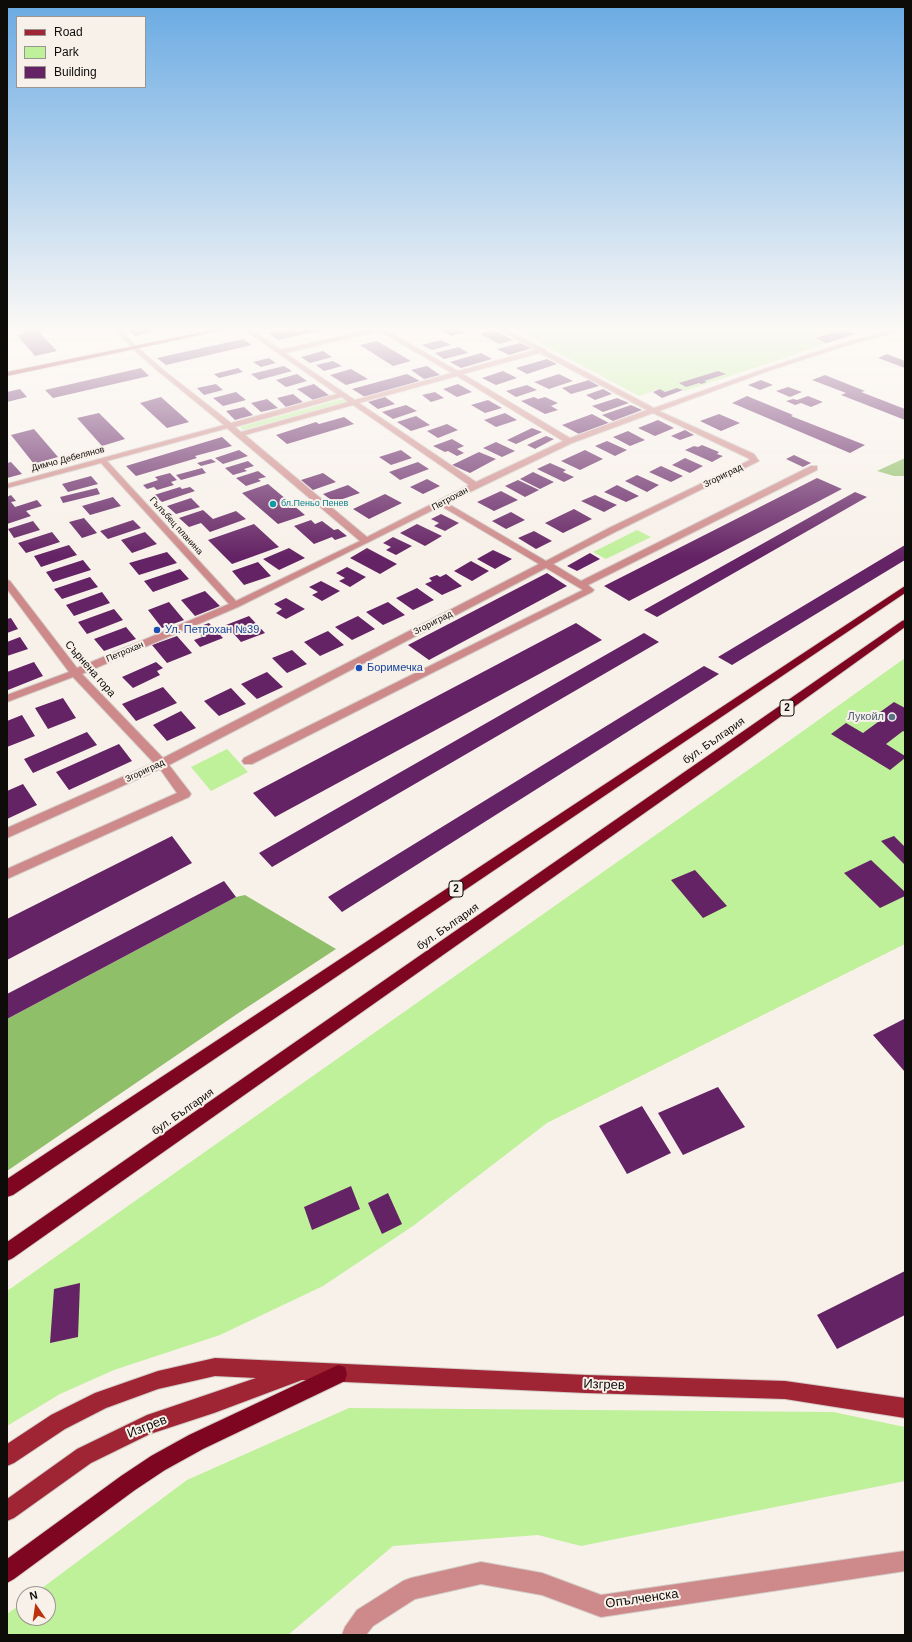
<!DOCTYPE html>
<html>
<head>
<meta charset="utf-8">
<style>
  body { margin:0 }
  #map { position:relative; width:912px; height:1642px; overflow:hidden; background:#f8f1ea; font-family:Arial,sans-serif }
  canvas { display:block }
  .frame { position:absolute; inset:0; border:8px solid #0e0c09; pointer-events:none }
  .legend { position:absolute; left:16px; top:16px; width:130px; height:72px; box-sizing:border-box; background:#f8f1ea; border:1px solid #9a9590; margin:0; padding:5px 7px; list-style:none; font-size:12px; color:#0e0c09 }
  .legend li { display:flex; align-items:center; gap:8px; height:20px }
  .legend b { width:20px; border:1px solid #9a9590 }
  .north { position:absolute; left:16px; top:1586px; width:40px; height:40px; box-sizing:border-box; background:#f8f1ea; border:1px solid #9a9590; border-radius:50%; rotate:347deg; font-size:11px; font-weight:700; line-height:16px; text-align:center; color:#0e0c09 }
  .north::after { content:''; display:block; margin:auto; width:14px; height:18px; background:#bc320f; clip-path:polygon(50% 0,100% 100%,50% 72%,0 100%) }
</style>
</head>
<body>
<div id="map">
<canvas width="912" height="1642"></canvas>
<div class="frame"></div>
<ul class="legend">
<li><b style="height:5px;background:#a02534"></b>Road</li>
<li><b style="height:11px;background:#bff09a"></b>Park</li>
<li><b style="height:11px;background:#642364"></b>Building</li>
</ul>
<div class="north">N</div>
</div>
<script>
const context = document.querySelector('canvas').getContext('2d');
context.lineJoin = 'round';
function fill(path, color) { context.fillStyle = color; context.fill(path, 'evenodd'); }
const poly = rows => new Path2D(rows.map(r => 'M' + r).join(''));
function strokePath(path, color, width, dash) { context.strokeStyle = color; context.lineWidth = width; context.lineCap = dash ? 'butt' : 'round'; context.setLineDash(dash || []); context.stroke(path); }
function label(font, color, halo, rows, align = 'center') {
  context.font = font + ' Arial,sans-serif'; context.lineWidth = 4; context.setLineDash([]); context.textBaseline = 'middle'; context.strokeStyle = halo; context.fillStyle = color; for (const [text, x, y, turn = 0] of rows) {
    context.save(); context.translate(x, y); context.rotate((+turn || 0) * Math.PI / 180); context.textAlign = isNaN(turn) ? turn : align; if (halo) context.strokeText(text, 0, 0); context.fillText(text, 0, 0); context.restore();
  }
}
fill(poly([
  [518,327,837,327,856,334,685,391,677,388,665,392,659,389,639,396,515,330],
  [342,399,347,402,243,430,240,427],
  [637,530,651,537,606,559,593,552],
  [905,658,905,944,547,1123,413,1226,323,1286,220,1335,114,1370,60,1394,7,1426,7,1291,768,756],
  [227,749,248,772,211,791,191,767],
  [349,1408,833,1412,905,1427,905,1481,581,1546,538,1535,393,1546,288,1635,7,1635,7,1614,24,1602,24,1618,48,1618,48,1594,34,1594,187,1480]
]), '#bff09a');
fill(poly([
  [905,458,905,476,894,476,877,471],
  [245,895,336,949,237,1014,7,1171,7,1019,236,897]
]), '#90bf69');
fill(poly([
  [19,327,42,327,46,330,39,332,57,351,35,356,17,335,25,334],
  [125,327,150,327,155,331,135,336],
  [297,327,335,327,278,340,268,333],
  [434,327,456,327,467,332,451,336],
  [493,330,513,340,499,344,480,334],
  [844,330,856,334,826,343,815,338],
  [243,339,252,345,166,365,157,358],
  [441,340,451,345,432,350,422,345],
  [377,341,411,361,393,366,360,345],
  [520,343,532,348,509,355,497,349],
  [459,347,468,353,444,359,435,353],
  [323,351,332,357,310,363,301,357],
  [481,353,492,359,461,368,450,362],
  [887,354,905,361,905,368,878,358],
  [269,358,276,363,261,367,253,362],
  [547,359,557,364,527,374,516,368],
  [333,361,342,366,324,371,316,365],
  [284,366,292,371,259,380,251,374],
  [427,366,440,375,424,379,411,370],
  [141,368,149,376,53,398,45,390],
  [238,368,243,372,219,378,214,374],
  [351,369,368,379,346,385,330,375],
  [503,371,517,378,496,385,482,378],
  [718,371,726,374,704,381,707,382,701,384,699,383,686,387,679,383],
  [297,374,307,381,286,387,276,380],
  [407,374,420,381,365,397,352,389],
  [559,374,573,381,549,389,534,382],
  [825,375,865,391,861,392,905,409,905,420,841,395,846,393,812,380],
  [589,380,599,386,571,394,562,388],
  [761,380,773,385,760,390,748,385],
  [216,384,223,390,204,395,197,388],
  [314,384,330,396,313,400,297,389],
  [458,384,472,392,457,397,443,389],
  [527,385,537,390,516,397,506,391],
  [788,387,802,392,790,397,776,391],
  [677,388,683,390,662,398,653,392,660,389,665,392],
  [20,389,27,397,7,402,7,392],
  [603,389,612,394,595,400,586,395],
  [236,392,246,400,223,406,213,398],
  [435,392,444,398,431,402,422,395],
  [293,394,303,402,286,407,277,398],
  [747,396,793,415,791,416,865,445,850,453,732,403],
  [808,396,823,402,811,407,801,403,795,405,786,401,793,399,797,400],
  [161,397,189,422,167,428,140,403],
  [385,397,395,404,378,409,368,402],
  [534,397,538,399,545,397,558,403,551,406,558,410,545,414,521,401],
  [617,398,629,403,603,412,592,406],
  [267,399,278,408,261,412,251,403],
  [488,400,502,408,485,413,471,405],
  [406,405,417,411,393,419,382,412],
  [631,405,642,410,613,421,602,415],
  [244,407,253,415,235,420,226,411],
  [99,413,125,439,102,446,77,418],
  [505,413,517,420,496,427,484,420],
  [592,414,609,423,579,434,562,425],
  [719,414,740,423,721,431,700,421],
  [416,416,430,425,411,431,397,422],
  [344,417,354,424,287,444,276,435,316,422,319,424],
  [658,420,674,428,655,436,638,428],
  [447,424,458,430,438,438,427,431],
  [532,428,542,432,516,444,507,440],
  [34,429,58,457,34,464,11,435],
  [685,430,694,435,680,440,671,436],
  [628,431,645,440,630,446,613,437],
  [546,436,554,439,535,449,527,445],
  [222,437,232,446,195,456,197,458,136,476,126,466],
  [452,439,464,446,457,449,464,453,457,456,448,451,445,452,433,446],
  [607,441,627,450,615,456,595,446],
  [496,442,515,451,502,457,483,448],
  [702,445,719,452,717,454,723,456,712,462,685,450,694,446,698,447],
  [239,450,248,456,223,464,215,458],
  [401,450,412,458,391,465,379,457],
  [585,450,603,459,580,470,561,461],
  [479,452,496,459,470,473,452,465],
  [794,455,811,463,803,467,786,459],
  [685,458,703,466,690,473,672,465],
  [211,459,216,462,201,466,197,463],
  [248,461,254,466,244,469,247,471,233,475,225,468],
  [11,462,22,474,7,478,7,463],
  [418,462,429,469,400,480,389,472],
  [550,463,566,470,563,472,574,477,564,482,537,469],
  [661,466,683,476,671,482,649,472],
  [202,468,206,473,181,480,176,475],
  [258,471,266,477,258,479,261,481,246,486,236,478],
  [533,472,554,482,540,489,520,479],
  [170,473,177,480,171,482,174,485,157,490,154,487,147,489,143,485,158,480,155,477],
  [323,473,336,482,313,490,301,480],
  [637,475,659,485,647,492,625,481],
  [91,476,98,484,68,492,62,484],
  [817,478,842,489,629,601,604,586],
  [427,479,440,486,423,494,410,487],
  [518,480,539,490,525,497,505,486],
  [268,484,305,515,278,524,242,493],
  [348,485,360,493,334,502,323,494],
  [617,485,639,496,626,502,604,492],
  [180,487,182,489,190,487,195,491,162,502,154,495],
  [97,488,100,494,63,503,60,497],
  [501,491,518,500,494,511,477,502],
  [855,492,867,497,657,617,644,610],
  [385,494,402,503,369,519,353,509],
  [11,495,16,501,11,502,15,507,37,500,42,506,26,511,31,516,7,524,7,497],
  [595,495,617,505,604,512,581,501],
  [113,497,121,506,90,515,82,506],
  [191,498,200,507,176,514,167,506],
  [574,509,592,519,563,533,545,523],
  [203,510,213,519,236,511,246,519,210,532,201,523,189,527,179,518],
  [511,512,525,520,506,529,492,521],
  [441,514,459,523,445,531,434,526,439,523,431,519],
  [84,518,97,533,82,538,69,522],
  [133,520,141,528,108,539,100,531],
  [311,520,315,524,322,521,334,530,338,529,347,536,335,540,332,537,314,544,294,526],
  [33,521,40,530,14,538,8,529],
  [254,524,279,547,232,564,208,540],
  [417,524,442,536,425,546,400,533],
  [534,531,552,541,536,549,518,538],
  [52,532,60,542,26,553,18,543],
  [145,532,157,544,132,553,121,540],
  [393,537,412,546,396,555,386,550,391,547,383,543],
  [69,545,77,555,41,567,34,556],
  [905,545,905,560,732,665,718,657],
  [289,548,305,558,279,570,263,559],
  [367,548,397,564,380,574,350,558],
  [493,550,512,559,495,569,477,559],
  [167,552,177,563,139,575,129,563],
  [590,553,600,559,577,571,567,566],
  [83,560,91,570,53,582,46,572],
  [471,561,489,571,472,581,454,571],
  [258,562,271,576,244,585,232,571],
  [347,567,366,577,350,587,339,581,345,578,336,573],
  [180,569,189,579,153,592,144,581],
  [547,573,567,586,429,660,408,645],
  [446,574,462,586,442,595,425,584,432,581,429,578,437,575,440,577],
  [90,577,98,587,62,599,54,589],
  [321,581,340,591,322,601,312,595,318,592,309,587],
  [417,588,434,600,413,610,396,598],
  [205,591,220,606,195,616,181,600],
  [102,592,110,603,74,616,66,605],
  [286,598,305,609,286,619,276,613,282,609,274,604],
  [169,602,184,620,162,628,148,610],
  [388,602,405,615,383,625,366,612],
  [114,609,123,620,87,634,78,622],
  [249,616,265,633,241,642,226,625],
  [358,616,375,629,352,640,335,627],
  [11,618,18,629,7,633,7,619],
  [209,623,223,638,200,647,194,640,202,637,195,628],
  [576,623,602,640,275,817,253,793],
  [126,627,136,639,104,651,94,639],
  [328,631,344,645,320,656,304,642],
  [644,633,659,642,272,867,259,853],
  [177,636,192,653,167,663,152,645],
  [20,637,28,649,7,656,7,642],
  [292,650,307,664,287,673,272,658],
  [34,662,43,676,8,690,7,672],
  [156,662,163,668,157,671,160,675,133,688,122,677],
  [704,666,719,674,342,912,328,897],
  [267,672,283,687,257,699,241,684],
  [163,687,177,703,136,721,122,704],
  [231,688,246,704,219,716,204,701],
  [63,698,76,718,48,729,35,708],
  [894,702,905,708,905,732,903,731,886,744,905,756,905,758,890,770,831,734,846,723,863,733,882,719,876,715],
  [181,711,196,728,167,741,153,725],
  [22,715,35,736,7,747,7,721],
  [87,732,97,745,33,773,24,759],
  [119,744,132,761,69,790,56,772],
  [23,784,37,805,7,819,7,791],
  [172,836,192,863,7,960,7,919],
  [894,836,905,847,905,865,881,841],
  [871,860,905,892,905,896,880,908,844,873],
  [695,870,727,906,703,918,671,880],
  [224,881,236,897,7,1019,7,994],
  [904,1019,905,1020,905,1072,873,1035],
  [718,1087,745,1127,683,1155,658,1113],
  [642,1106,671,1153,627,1174,599,1126],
  [351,1186,360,1209,312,1230,304,1207],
  [388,1193,402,1224,382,1234,368,1203],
  [905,1271,905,1315,837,1349,817,1315],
  [80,1283,78,1337,50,1343,54,1289]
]), '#642364');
const minor = poly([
  [112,327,118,327,137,347,162,369,231,423,337,394,240,327,247,327,281,350,380,327,458,371,535,350,494,327,501,327,542,348,545,349,546,351,654,408,764,369,844,343,903,327,905,327,905,330,848,345,768,371,659,411,754,454,759,461,615,532,553,564,581,581,811,466,817,466,817,470,588,585,594,590,592,592,252,764,244,764,242,761,244,758,583,590,546,568,169,765,189,791,191,794,189,797,7,879,7,869,177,793,160,769,7,838,7,828,154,763,73,677,7,702,7,695,69,672,7,589,7,580,10,581,77,668,229,604,101,463,7,488,7,484,224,425,158,371,133,349,112,327],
  [379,331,452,373,355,400,285,353,379,331],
  [540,353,647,410,570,438,463,374,540,353],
  [457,376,563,441,476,482,359,403,457,376],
  [342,397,348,402,241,432,235,427,342,397],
  [353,405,469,485,367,537,245,435,353,405],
  [653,413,748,458,750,460,609,528,546,561,447,503,572,443,653,413],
  [228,428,228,429,360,541,236,601,107,461,228,428],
  [441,506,539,564,163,758,82,674,238,607,441,506],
  [905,1551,905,1571,601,1617,542,1595,481,1584,415,1599,373,1626,366,1635,342,1635,345,1627,357,1610,403,1581,411,1578,481,1562,542,1573,601,1595,905,1551]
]);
const major = poly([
  [227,327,238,327,7,376,7,372,227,327],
  [215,1358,586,1375,785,1381,905,1398,905,1418,785,1399,586,1393,302,1380,214,1413,150,1434,91,1463,14,1518,7,1521,7,1499,77,1449,147,1415,256,1378,215,1376,158,1389,106,1408,65,1429,14,1463,7,1466,7,1444,51,1415,95,1393,158,1371,215,1358]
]);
const highway = poly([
  [905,586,905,593,13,1195,7,1197,7,1179,905,586],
  [905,620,905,627,741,745,13,1258,7,1261,7,1242,902,621,905,620],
  [338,1365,345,1367,347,1374,345,1381,203,1449,165,1470,135,1490,14,1579,7,1583,7,1559,121,1476,151,1456,189,1435,338,1365]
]);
strokePath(minor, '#d3ccc6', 2);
strokePath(major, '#d3ccc6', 2);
strokePath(highway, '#d3ccc6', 2);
fill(minor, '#ce8a8a');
fill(major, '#a02534');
fill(highway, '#7f0620');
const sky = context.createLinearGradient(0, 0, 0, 557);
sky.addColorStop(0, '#69aae3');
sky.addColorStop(0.59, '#fcf9f6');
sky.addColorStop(1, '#fcf9f600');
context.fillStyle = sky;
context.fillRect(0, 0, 912, 557);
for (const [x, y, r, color] of [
  [273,504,4,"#0f9aa8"],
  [157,630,4,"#1a4fb4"],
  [359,668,4,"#1a4fb4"],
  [892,717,4,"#5c6f8a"]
]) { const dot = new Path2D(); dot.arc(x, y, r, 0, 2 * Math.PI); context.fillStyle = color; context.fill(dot); strokePath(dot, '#f8f1ea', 1.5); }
label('9px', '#0e0c09', '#f8f1ea', [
  ["Димчо Дебелянов",68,459,-15],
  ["Згориград",723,476,-26],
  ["Петрохан",450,499,-28],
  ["Гълъбец планина",176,526,48],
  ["Згориград",433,623,-27],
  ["Петрохан",125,652,-23],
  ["Згориград",145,771,-25]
]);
label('9px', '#0d838f', '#f8f1ea', [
  ["бл.Пеньо Пенев",281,504]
], 'left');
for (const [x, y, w] of [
  [787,708,14],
  [456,889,14]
]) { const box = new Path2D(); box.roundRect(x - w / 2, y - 8, w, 16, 3); context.fillStyle = '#f8f1ea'; context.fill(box); strokePath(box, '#0e0c09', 1); }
label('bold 10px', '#0e0c09', null, [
  ["2",787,708],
  ["2",456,889]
]);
label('11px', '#164399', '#f8f1ea', [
  ["Ул. Петрохан №39",165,630],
  ["Боримечка",367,668]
], 'left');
label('11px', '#0e0c09', '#f8f1ea', [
  ["Сърнена гора",90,669,49],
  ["бул. България",714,741,-35],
  ["бул. България",448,927,-35],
  ["бул. България",183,1112,-35]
]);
label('11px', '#4e5e75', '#f8f1ea', [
  ["Лукойл",884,717]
], 'right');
label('13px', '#0e0c09', '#f8f1ea', [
  ["Изгрев",604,1385,2],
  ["Изгрев",147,1427,-22],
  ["Опълченска",642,1599,-8]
]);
</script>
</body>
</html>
